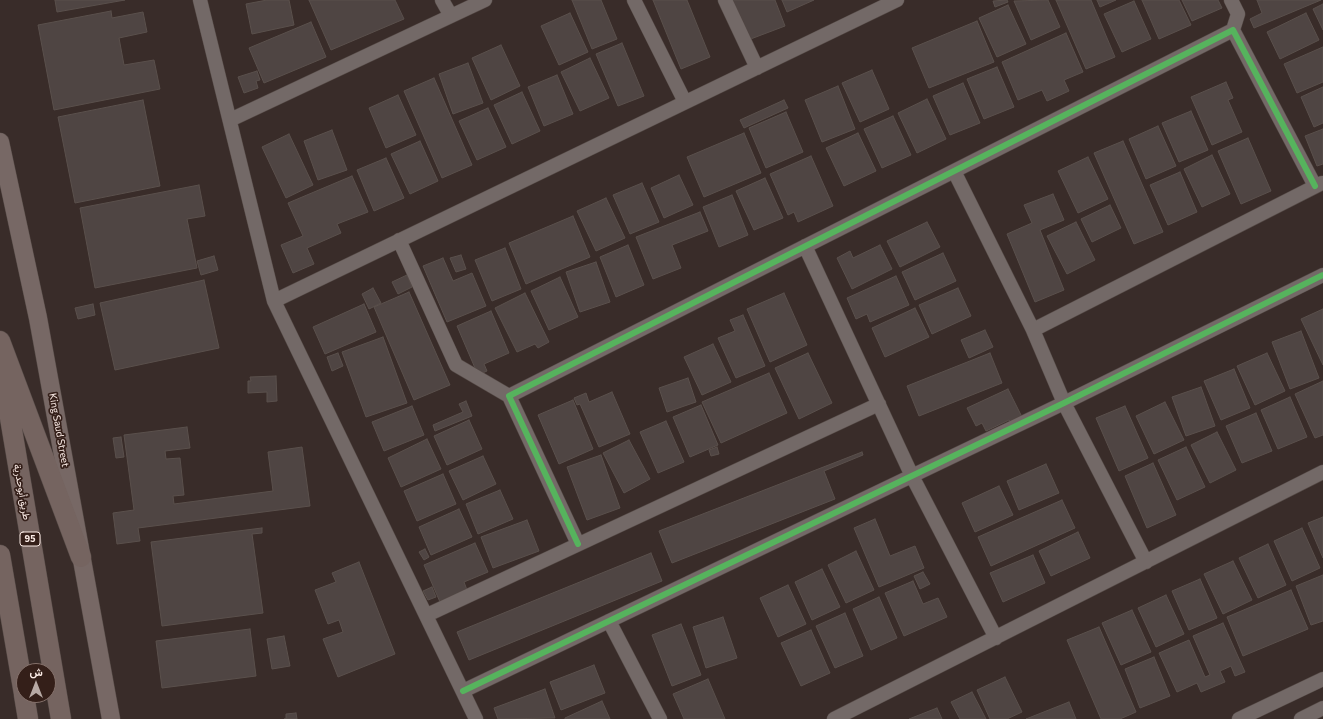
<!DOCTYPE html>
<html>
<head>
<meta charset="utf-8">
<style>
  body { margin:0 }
  #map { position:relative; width:1323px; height:719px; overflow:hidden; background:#392c29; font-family:Commissioner,Vazirmatn,sans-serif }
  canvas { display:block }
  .north { position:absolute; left:16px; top:663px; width:40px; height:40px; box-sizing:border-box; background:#341f19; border:1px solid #84716b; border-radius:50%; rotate:0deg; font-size:11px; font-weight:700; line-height:16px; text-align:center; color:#fbece7 }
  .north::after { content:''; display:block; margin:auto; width:14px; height:18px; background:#b7a9a4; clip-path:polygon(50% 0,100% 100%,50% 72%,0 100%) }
</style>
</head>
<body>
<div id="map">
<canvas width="1323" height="719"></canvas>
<div class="north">ش</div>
</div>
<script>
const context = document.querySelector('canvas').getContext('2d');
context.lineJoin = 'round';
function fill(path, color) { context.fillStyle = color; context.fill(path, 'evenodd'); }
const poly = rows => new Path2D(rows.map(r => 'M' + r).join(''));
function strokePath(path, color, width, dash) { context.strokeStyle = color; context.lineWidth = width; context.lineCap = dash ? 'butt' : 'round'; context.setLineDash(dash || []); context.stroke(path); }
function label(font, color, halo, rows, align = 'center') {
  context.font = font + ' Commissioner,Vazirmatn,sans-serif'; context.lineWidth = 3.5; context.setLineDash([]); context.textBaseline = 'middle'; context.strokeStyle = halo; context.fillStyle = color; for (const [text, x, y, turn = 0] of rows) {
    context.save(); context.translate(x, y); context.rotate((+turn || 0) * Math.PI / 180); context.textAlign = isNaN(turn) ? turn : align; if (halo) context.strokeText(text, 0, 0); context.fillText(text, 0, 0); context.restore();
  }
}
const building = poly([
  [55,0,125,0,57,12,55,0],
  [267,0,289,0,294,25,252,34,246,4,267,0],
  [309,0,395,0,404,19,331,50,309,0],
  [572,0,601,0,617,39,592,49,572,0],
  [653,0,687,0,710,57,681,69,653,0],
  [732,0,775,0,785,26,748,40,732,0],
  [782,0,814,0,787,12,782,0],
  [1007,0,1008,2,995,7,993,1,1007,0],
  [1048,0,1060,27,1031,40,1014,1,1048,0],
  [1056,0,1091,0,1115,57,1086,69,1056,0],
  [1097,0,1116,0,1100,7,1097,0],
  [1142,0,1179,0,1191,25,1159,39,1142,0],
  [1182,0,1218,0,1222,8,1192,21,1182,0],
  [1257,0,1321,0,1254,28,1250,19,1262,13,1257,0],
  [1134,1,1151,39,1122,52,1104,14,1134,1],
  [1323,4,1323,30,1313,9,1323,4],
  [1008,5,1026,44,997,57,979,18,1008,5],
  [111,11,112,18,143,12,147,32,119,38,124,65,154,60,160,89,54,110,38,25,111,11],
  [570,13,588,52,559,65,541,26,570,13],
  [1306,13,1319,40,1280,59,1267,32,1306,13],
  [977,21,994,62,929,88,912,48,977,21],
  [311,22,326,57,264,83,249,48,311,22],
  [1066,33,1083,72,1064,80,1069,91,1047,101,1042,90,1018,100,1002,62,1066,33],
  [622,43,644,96,618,106,596,54,622,43],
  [501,45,520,86,491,100,472,58,501,45],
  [1323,47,1323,82,1297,93,1284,64,1323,47],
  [590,58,609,98,580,111,561,72,590,58],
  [468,63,483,103,453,114,439,74,468,63],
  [997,67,1014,107,984,119,967,79,997,67],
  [872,70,889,109,860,122,842,83,872,70],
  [257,71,260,80,256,81,258,88,244,93,238,77,257,71],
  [557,75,573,114,544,126,528,87,557,75],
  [434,78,472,165,442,178,404,91,434,78],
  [1226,82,1233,98,1228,100,1242,132,1212,145,1191,97,1226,82],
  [963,83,980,123,950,135,933,96,963,83],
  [838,86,855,129,822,142,805,100,838,86],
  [1323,87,1323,123,1314,127,1301,97,1323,87],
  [522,92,540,131,512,144,494,105,522,92],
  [398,95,416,135,386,148,369,108,398,95],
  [927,99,946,139,917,153,898,113,927,99],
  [143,100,160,186,75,203,58,117,143,100],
  [784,100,788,108,744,128,740,120,784,100],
  [488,108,506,147,477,160,459,121,488,108],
  [1191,111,1208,150,1179,162,1162,123,1191,111],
  [786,112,803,152,766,168,749,128,786,112],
  [893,116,911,155,882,168,864,129,893,116],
  [1158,126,1176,166,1146,179,1129,139,1158,126],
  [1323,129,1323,164,1317,166,1305,136,1323,129],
  [332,130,347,170,318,180,304,141,332,130],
  [744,133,761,173,704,197,687,157,744,133],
  [858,133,876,171,844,186,826,148,858,133],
  [289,134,313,185,286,198,262,147,289,134],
  [1248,138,1271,191,1241,204,1218,151,1248,138],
  [420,141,438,181,410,194,391,154,420,141],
  [1123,141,1163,232,1134,244,1094,153,1123,141],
  [1212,155,1230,194,1202,207,1184,169,1212,155],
  [811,156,833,206,798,222,794,212,788,215,770,174,811,156],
  [1088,157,1108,199,1078,213,1058,171,1088,157],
  [386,158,404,198,374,211,357,170,386,158],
  [1180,172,1197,212,1168,225,1150,185,1180,172],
  [679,175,693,205,664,218,651,188,679,175],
  [352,176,368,212,337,224,341,233,307,248,314,264,293,273,281,245,303,236,288,203,352,176],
  [765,178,783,218,754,230,736,191,765,178],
  [642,183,659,222,630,234,613,195,642,183],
  [199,185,205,216,187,219,197,268,95,288,80,208,199,185],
  [1053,194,1064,220,1040,230,1064,290,1035,302,1007,234,1032,223,1024,205,1053,194],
  [732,195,748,235,719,247,703,207,732,195],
  [606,198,625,238,596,251,577,211,606,198],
  [1110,205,1121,228,1092,242,1081,219,1110,205],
  [700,212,708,231,672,245,681,268,653,279,636,237,700,212],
  [573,216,590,257,526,284,509,243,573,216],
  [927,222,940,247,900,267,887,241,927,222],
  [1076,222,1095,260,1067,274,1047,236,1076,222],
  [628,245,644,285,616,297,600,257,628,245],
  [880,245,892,269,852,289,837,258,850,251,853,258,880,245],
  [505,248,521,289,492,301,475,260,505,248],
  [943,253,956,281,915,300,902,272,943,253],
  [461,255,466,269,456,272,450,258,461,255],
  [214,256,218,270,201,275,197,261,214,256],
  [443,258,453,281,472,273,486,306,447,322,423,266,443,258],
  [596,262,610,302,580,312,566,272,596,262],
  [407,275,412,287,398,294,392,282,407,275],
  [896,276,909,305,870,322,867,314,856,319,847,298,896,276],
  [560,277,578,317,549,330,531,291,560,277],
  [204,280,219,348,115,370,100,303,204,280],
  [373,288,381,303,369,309,362,294,373,288],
  [958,288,971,316,932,334,919,305,958,288],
  [409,292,450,385,414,400,374,307,409,292],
  [525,293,549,342,538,348,535,344,517,352,495,308,525,293],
  [784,293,807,345,770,362,747,309,784,293],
  [93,304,95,315,78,319,75,308,93,304],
  [364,304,376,332,325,354,313,327,364,304],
  [915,308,929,337,885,357,872,328,915,308],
  [1323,309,1323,365,1301,319,1323,309],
  [491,311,509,353,484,364,487,371,478,375,457,326,491,311],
  [743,315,765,366,736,378,718,338,735,331,730,320,743,315],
  [985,330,993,347,969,358,961,340,985,330],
  [1301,331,1319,378,1290,389,1272,342,1301,331],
  [383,337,407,403,366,417,342,352,383,337],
  [713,344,731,382,702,395,684,357,713,344],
  [338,353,343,366,332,371,327,357,338,353],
  [808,353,832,403,799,419,775,368,808,353],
  [990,353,1002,383,919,416,907,386,990,353],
  [1267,353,1285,391,1255,405,1237,366,1267,353],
  [1234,369,1250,408,1221,420,1204,381,1234,369],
  [769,373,787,413,721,443,702,402,769,373],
  [276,376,277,401,267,402,267,392,248,393,248,381,251,381,250,377,276,376],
  [688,378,696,402,667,412,659,388,688,378],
  [1323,381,1323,435,1315,438,1295,394,1323,381],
  [1201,387,1215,426,1186,436,1172,397,1201,387],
  [1008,389,1022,417,1011,422,1009,420,986,431,982,423,976,426,967,408,1008,389],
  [612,392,630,434,599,447,580,404,577,405,574,398,586,393,589,402,612,392],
  [1290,397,1307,437,1278,449,1261,410,1290,397],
  [573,400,593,449,559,464,538,415,573,400],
  [466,401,472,416,435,431,433,425,463,412,459,404,466,401],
  [1165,402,1184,440,1154,454,1136,416,1165,402],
  [701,405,718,445,690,457,673,417,701,405],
  [412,406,424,435,384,451,372,422,412,406],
  [1125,406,1148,458,1119,471,1096,418,1125,406],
  [1256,413,1272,451,1242,463,1226,426,1256,413],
  [469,420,482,449,447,465,434,436,469,420],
  [666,421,684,462,658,473,640,432,666,421],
  [187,427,190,448,165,451,166,459,180,458,184,495,173,496,174,504,273,491,268,452,302,447,310,506,138,528,140,541,117,544,113,513,134,510,124,435,187,427],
  [1217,432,1236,470,1210,483,1191,445,1217,432],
  [121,437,124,457,116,458,113,438,121,437],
  [427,439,441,469,401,487,388,458,427,439],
  [629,440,650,479,624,493,603,453,629,440],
  [717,447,719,454,711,456,709,450,717,447],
  [1186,447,1205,487,1177,500,1158,460,1186,447],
  [862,452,863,455,824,471,835,499,672,563,659,531,862,452],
  [601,455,620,508,587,520,567,467,601,455],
  [483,456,496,484,463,500,449,471,483,456],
  [1153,463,1176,515,1147,528,1125,476,1153,463],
  [1046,464,1059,493,1019,510,1007,481,1046,464],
  [443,474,456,504,417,521,404,491,443,474],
  [999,486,1013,515,975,532,962,503,999,486],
  [500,490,513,519,478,534,466,504,500,490],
  [1062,500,1075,528,991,566,978,537,1062,500],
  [459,509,472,537,431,555,419,527,459,509],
  [1323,517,1323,558,1308,523,1323,517],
  [875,519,890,556,915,546,924,568,879,587,854,528,875,519],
  [527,520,539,551,493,568,481,537,527,520],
  [262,528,262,533,252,534,263,613,162,626,151,542,262,528],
  [1302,528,1320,568,1292,581,1274,541,1302,528],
  [1078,532,1090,558,1051,576,1039,551,1078,532],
  [475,543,488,572,464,582,467,590,440,602,424,565,475,543],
  [1268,544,1286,585,1258,598,1239,558,1268,544],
  [425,549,429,557,424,560,419,552,425,549],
  [856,551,874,590,846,603,828,565,856,551],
  [651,553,662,581,469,660,457,632,651,553],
  [1033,555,1045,583,1003,602,990,573,1033,555],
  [1233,561,1252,600,1223,614,1204,574,1233,561],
  [359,562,395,654,338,677,323,639,343,632,339,620,328,624,315,590,336,582,332,573,359,562],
  [822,569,840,607,812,620,795,582,822,569],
  [923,572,930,584,920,589,914,576,923,572],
  [1323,575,1323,621,1311,625,1296,586,1323,575],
  [1200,579,1217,618,1189,630,1172,591,1200,579],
  [913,581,923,604,938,598,947,617,904,636,885,593,913,581],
  [788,585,806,624,778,637,760,598,788,585],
  [432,587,436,597,428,600,423,591,432,587],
  [1291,590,1308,629,1243,656,1227,617,1291,590],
  [1166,595,1184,634,1156,647,1138,608,1166,595],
  [879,597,897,638,871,650,853,609,879,597],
  [1132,610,1151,652,1121,665,1102,623,1132,610],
  [845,613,863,656,835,668,816,626,845,613],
  [723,617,737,658,706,668,693,627,723,617],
  [1223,623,1245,672,1235,676,1231,666,1220,671,1225,682,1201,692,1197,683,1177,692,1159,653,1189,640,1205,677,1210,675,1193,636,1223,623],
  [681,624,701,675,672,686,652,635,681,624],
  [1099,627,1136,712,1120,719,1101,719,1067,640,1099,627],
  [250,629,256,676,162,688,156,641,250,629],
  [811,630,830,673,801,686,781,643,811,630],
  [284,636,290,666,272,669,267,639,284,636],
  [1154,657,1170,696,1140,708,1125,669,1154,657],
  [594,665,605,693,561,710,550,682,594,665],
  [1005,677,1022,712,1007,719,990,719,977,690,1005,677],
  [708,679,725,719,684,719,673,694,708,679],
  [545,689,555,718,498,719,494,708,545,689],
  [972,692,986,719,960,719,951,702,972,692],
  [602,701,610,719,565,719,565,718,602,701],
  [1069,702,1076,719,1026,719,1069,702],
  [937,708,942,719,909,719,937,708],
  [296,713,297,719,284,719,286,719,286,714,296,713]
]);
fill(building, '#4f4543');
strokePath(building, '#5a504c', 1);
const minor = poly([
  [200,0,274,301,476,719],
  [442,0,451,16],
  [634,0,685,102],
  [725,0,757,68],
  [1231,0,1238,14,1233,30],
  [230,120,485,0],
  [954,171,1033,330],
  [399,240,456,365,509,396],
  [805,246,912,476,996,638],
  [274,301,897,0],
  [578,544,509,396,1233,30,1315,186],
  [1146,562,1064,403,1033,330,1322,183],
  [427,615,879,404],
  [609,621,660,719],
  [463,691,1064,403,1323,275],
  [834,719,1323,472],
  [1239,719,1323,679],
  [1301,719,1323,708]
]);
const major = poly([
  [0,142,38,318,111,719]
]);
const highway = poly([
  [0,341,81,557],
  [0,359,61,719],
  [0,555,24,694],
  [24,695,28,719]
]);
strokePath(minor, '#544945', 15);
strokePath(major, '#544945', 19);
strokePath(highway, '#544945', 21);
strokePath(minor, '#736967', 14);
strokePath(major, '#776865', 18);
strokePath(highway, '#756460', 20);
strokePath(poly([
  [578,544,509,396,1233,30,1315,186],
  [463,691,1064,403,1323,275]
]), '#56b35d', 6);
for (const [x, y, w] of [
  [30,539,20]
]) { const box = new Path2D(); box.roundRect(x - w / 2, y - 7, w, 14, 3); context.fillStyle = '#341f19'; context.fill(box); strokePath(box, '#fbece7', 1); }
label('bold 9px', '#fbece7', null, [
  ["95",30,539]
]);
label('10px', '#fbece7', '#341f19', [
  ["King Saud Street",59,430,80],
  ["طريق أبوحدرية",22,492,80]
]);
</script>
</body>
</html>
